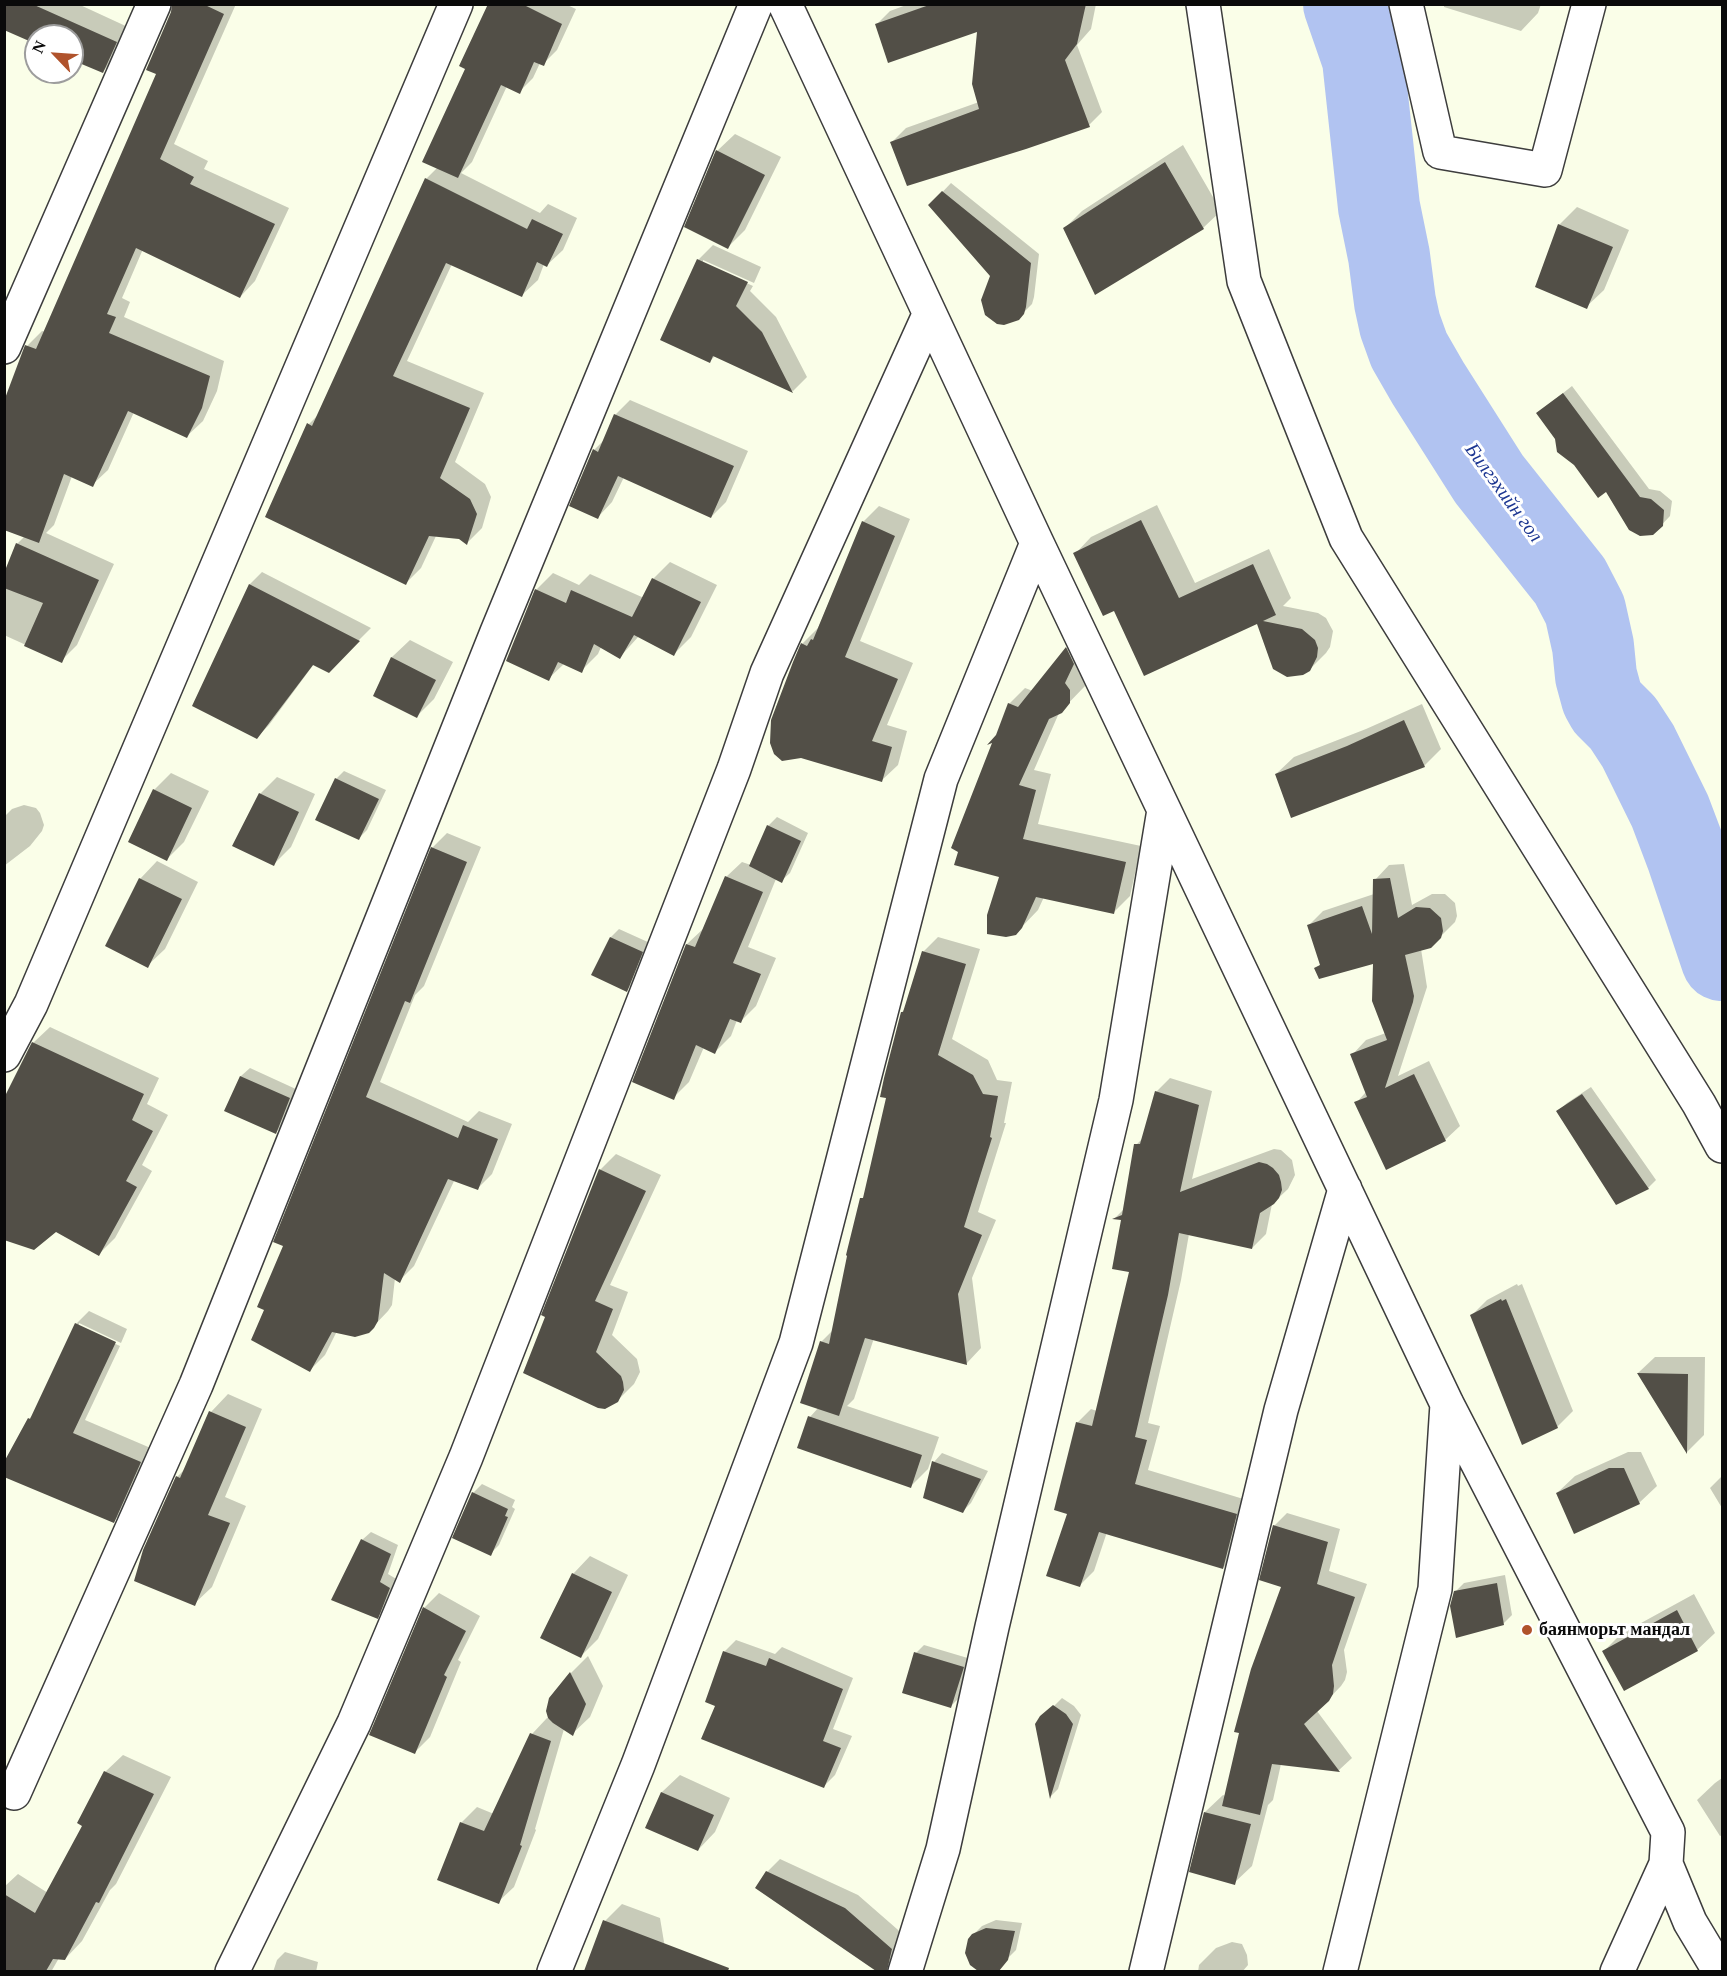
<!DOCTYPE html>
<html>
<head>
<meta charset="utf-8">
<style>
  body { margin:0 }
  #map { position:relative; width:1727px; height:1976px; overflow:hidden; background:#fafee8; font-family:Georgia,serif }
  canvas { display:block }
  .frame { position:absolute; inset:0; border:6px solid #0a0a0a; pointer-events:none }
  .north { position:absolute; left:24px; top:24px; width:60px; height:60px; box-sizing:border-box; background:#fff; border:2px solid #9d9d9d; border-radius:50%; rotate:295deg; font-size:16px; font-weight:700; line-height:24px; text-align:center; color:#0a0a0a }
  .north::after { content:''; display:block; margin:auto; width:21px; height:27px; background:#b0532c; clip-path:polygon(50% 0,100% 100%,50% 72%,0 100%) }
</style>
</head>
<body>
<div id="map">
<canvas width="1727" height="1976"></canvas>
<div class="frame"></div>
<div class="north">N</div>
</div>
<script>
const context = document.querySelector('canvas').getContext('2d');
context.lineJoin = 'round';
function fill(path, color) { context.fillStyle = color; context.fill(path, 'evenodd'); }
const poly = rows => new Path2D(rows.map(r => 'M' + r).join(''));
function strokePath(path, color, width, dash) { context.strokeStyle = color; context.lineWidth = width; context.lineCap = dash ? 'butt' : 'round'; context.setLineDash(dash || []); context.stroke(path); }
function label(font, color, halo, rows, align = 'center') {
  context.font = font + ' Georgia,serif'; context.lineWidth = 6; context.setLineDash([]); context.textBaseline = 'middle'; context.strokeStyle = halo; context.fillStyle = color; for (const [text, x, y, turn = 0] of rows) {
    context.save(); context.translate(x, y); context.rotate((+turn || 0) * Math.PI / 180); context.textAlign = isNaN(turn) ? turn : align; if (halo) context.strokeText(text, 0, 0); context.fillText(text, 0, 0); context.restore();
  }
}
fill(poly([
  [4,4,78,4,130,28,117,57,103,71,72,58,72,36,36,36,36,42],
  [173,4,236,4,174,144,208,161,204,169,289,208,255,281,240,297,143,249,122,298,130,302,124,317,224,361,217,391,203,421,187,436,134,412,108,470,92,485,72,476,54,525,46,533,114,564,77,645,61,661,4,635,4,577,17,544,25,536,27,346,42,331,46,332,158,73],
  [489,4,565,4,576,9,557,50,543,64,540,63,533,78,519,92,507,86,472,162,461,173,540,213,548,204,577,218,563,250,547,265,544,264,538,280,522,295,452,264,407,361,484,393,455,462,485,484,491,497,482,528,467,543,460,538,436,536,421,568,406,583,309,424,320,413,426,179,438,167,467,68],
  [909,4,1096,4,1091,29,1077,45,1102,112,1089,125,892,142,906,128,979,102,979,30,876,25,890,11],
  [1444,4,1541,4,1538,13,1521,31,1444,7],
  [735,134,781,157,745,230,727,248,717,151],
  [1183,145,1221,211,1203,228,1065,228,1082,211],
  [951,183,1039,254,1034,297,1032,304,1018,318,991,275,930,205],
  [1577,207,1629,230,1604,290,1586,307,1559,225],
  [713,245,761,267,754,283,703,260,703,263,753,286,750,291,776,317,807,377,793,391,716,355,710,361,698,260],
  [1572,386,1649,489,1660,491,1672,501,1670,516,1653,534,1557,438,1538,413],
  [630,400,748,451,726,502,711,517,624,477,612,502,598,517,594,450,604,440,615,415],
  [1157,505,1195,583,1269,549,1291,598,1283,606,1318,613,1326,618,1333,631,1330,647,1326,653,1309,670,1258,622,1115,609,1075,554,1091,537],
  [879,506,910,519,860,641,913,663,887,725,907,731,898,765,881,781,802,644,818,628,863,522],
  [670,562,717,585,691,637,674,654,639,636,620,657,601,647,598,654,581,671,565,663,548,679,536,590,553,573,579,585,590,574,644,598,653,579],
  [262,572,371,628,328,671,314,664,269,725,257,737,194,705,250,584],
  [1082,633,1085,686,1059,713,1034,770,1051,774,1038,824,1141,846,1130,896,1114,912,1044,897,1038,910,1015,934,1001,876,997,735,1009,704,1025,688,1033,691,1067,648],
  [410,640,453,662,434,699,417,716,375,695,392,657],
  [1422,704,1441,749,1424,766,1276,774,1294,757,1366,729],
  [344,771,386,790,367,830,359,838,336,779],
  [171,773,209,791,184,842,167,859,154,790],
  [277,777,315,794,291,847,274,864,260,794],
  [24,805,36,808,40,813,44,825,42,831,30,846,4,866,4,817,12,809],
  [777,817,808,833,790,873,781,881,776,879,748,947,776,958,756,1006,740,1022,737,1020,731,1036,715,1052,704,1047,689,1082,673,1098,687,944,703,929,726,877,742,862,751,865,768,826],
  [447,833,481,847,424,986,415,995,380,1082,468,1122,479,1111,512,1124,492,1174,477,1189,455,1179,414,1266,399,1281,395,1278,392,1305,388,1311,368,1332,337,1331,325,1355,310,1370,266,1310,284,1245,432,848],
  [157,861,198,882,165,949,147,966,140,879],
  [1404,864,1412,905,1432,894,1445,894,1455,903,1457,916,1455,922,1431,946,1421,949,1427,987,1398,1076,1429,1061,1460,1126,1445,1140,1356,1103,1366,1092,1352,1055,1366,1040,1386,1033,1374,962,1316,969,1321,964,1308,926,1323,911,1374,894,1375,880,1389,865],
  [619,929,650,943,635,981,627,990,611,937],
  [938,937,980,949,952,1039,988,1060,997,1080,1012,1082,1004,1123,1006,1123,978,1212,996,1220,972,1278,981,1348,967,1363,874,1338,854,1399,847,1406,939,1437,928,1469,911,1486,810,1417,819,1407,821,1342,834,1329,862,1199,865,1195,888,1097,902,1012,906,1008,923,952],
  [50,1027,159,1078,147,1104,168,1115,142,1165,152,1171,115,1238,99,1254,33,1043],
  [250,1068,298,1090,284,1124,276,1132,226,1110,241,1076],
  [1170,1078,1212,1091,1192,1179,1274,1149,1281,1150,1292,1160,1295,1175,1288,1189,1272,1204,1266,1234,1252,1248,1189,1234,1181,1280,1148,1423,1160,1426,1148,1470,1250,1501,1237,1554,1223,1568,1107,1532,1094,1571,1080,1585,1069,1513,1077,1423,1091,1409,1097,1411,1131,1271,1122,1219,1115,1218,1124,1209,1136,1145,1143,1138,1156,1092],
  [1591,1087,1656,1180,1648,1188,1558,1111,1567,1103],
  [616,1154,661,1175,610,1285,628,1292,612,1335,637,1359,640,1372,634,1384,617,1401,525,1373,600,1170],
  [1517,1284,1518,1286,1522,1284,1573,1411,1557,1427,1471,1316,1487,1300],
  [89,1311,127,1329,121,1343,79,1323,79,1327,120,1346,85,1420,153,1449,126,1508,114,1521,29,1419,34,1414,76,1324],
  [1655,1357,1705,1357,1704,1435,1687,1452,1638,1373],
  [228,1394,262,1409,225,1497,246,1506,212,1587,194,1604,177,1477,185,1469,211,1412],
  [1628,1452,1641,1452,1657,1486,1639,1503,1557,1493,1575,1476],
  [942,1453,988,1471,971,1503,963,1511,934,1462],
  [1722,1476,1722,1508,1710,1488],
  [482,1484,515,1500,512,1507,515,1509,499,1545,490,1554,454,1537,473,1493],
  [1287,1513,1340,1529,1329,1571,1367,1584,1344,1650,1347,1672,1345,1680,1341,1686,1317,1711,1352,1758,1339,1770,1281,1764,1273,1800,1268,1805,1252,1866,1234,1883,1205,1812,1223,1795,1226,1796,1283,1586,1274,1526],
  [371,1532,398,1545,388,1574,398,1580,386,1609,377,1617,362,1540],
  [590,1556,628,1575,598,1639,581,1656,573,1574],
  [1505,1575,1512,1615,1504,1623,1455,1592,1464,1583],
  [439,1593,480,1616,458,1660,461,1662,430,1737,415,1752,371,1734,424,1608],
  [1694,1594,1715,1633,1697,1650,1604,1651,1621,1634],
  [736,1640,775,1654,782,1647,853,1678,833,1729,852,1736,835,1775,824,1786,724,1652],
  [924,1645,971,1659,959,1698,951,1706,916,1653],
  [588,1656,603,1686,590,1717,572,1734,564,1729,535,1829,536,1830,514,1887,498,1902,461,1823,477,1807,494,1814,532,1734,547,1718,551,1719,550,1699,571,1673],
  [1062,1698,1074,1706,1081,1715,1058,1789,1051,1796,1036,1724],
  [123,1755,171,1777,116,1884,110,1890,82,1941,65,1959,59,1958,51,1972,4,1972,4,1887,18,1874,48,1893,84,1825,105,1772],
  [680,1775,730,1798,715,1832,698,1850,647,1827,662,1792],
  [1722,1778,1722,1835,1720,1836,1697,1800,1715,1783],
  [780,1859,858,1895,905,1936,895,1972,879,1972,757,1888,767,1872],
  [622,1904,660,1918,669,1972,585,1971,605,1921],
  [996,1920,1022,1923,1016,1950,997,1969,973,1935,982,1926],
  [1232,1942,1242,1944,1247,1955,1248,1965,1242,1972,1198,1972,1199,1965,1216,1948],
  [285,1952,318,1962,316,1972,273,1972,277,1960]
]), '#0003');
strokePath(poly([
  [1344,4,1363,59,1379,207,1389,256,1395,302,1400,325,1409,350,1428,383,1489,479,1570,581,1585,610,1593,646,1596,676,1602,698,1607,707,1623,723,1638,746,1670,811,1687,856,1722,960]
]), '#b1c3f1', 82);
fill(poly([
  [4,4,32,4,117,42,103,73,72,60,72,36,36,36,36,44,4,30],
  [172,4,203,4,224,14,160,159,194,177,190,184,275,224,240,298,136,248,107,314,116,317,109,333,210,376,202,408,187,438,128,411,93,487,64,474,39,543,4,530,4,401,25,345,36,349,156,74,146,70,171,12],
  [488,4,522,4,562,24,544,66,534,62,520,94,501,85,458,178,422,162,465,69,459,66],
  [932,4,1086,4,1077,44,1065,60,1090,127,1026,149,907,186,890,142,979,109,972,84,977,32,888,63,875,24],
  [716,150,765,175,728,249,684,227],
  [1165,162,1204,229,1095,295,1063,228],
  [425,178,527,229,532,219,563,234,547,267,537,262,522,297,446,263,393,376,470,408,440,478,470,499,477,514,467,545,459,539,429,536,406,585,265,517,307,423,312,426],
  [942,191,1031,263,1026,307,1024,314,1019,320,1004,325,997,324,985,315,981,300,990,276,928,205],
  [1558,224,1613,247,1587,309,1535,287],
  [697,259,748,282,736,306,762,332,793,393,713,356,710,363,660,340],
  [1563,393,1640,497,1651,499,1664,510,1663,526,1653,535,1640,536,1629,530,1606,492,1598,498,1574,465,1557,452,1555,439,1536,413],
  [614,414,734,466,711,518,618,476,598,519,569,506,593,449,598,452],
  [1141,520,1179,598,1253,564,1276,615,1263,621,1302,629,1315,640,1318,648,1317,657,1310,671,1303,675,1287,677,1273,669,1257,624,1144,676,1114,611,1103,616,1073,553],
  [862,521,895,536,845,657,898,679,872,741,892,747,882,782,801,758,782,761,774,754,770,743,771,720,793,662,801,643,807,646,811,639,813,640],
  [16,543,99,580,62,663,24,646,43,603,4,588,4,573],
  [652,578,701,602,674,656,634,635,620,659,594,644,582,673,558,662,549,681,506,661,535,589,566,603,571,590,632,617],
  [249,584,360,641,329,673,313,665,257,739,192,706],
  [1066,647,1074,664,1065,683,1070,690,1070,703,1062,713,1049,719,1019,785,1036,790,1023,839,1126,862,1114,914,1036,897,1022,928,1016,935,1006,937,987,934,987,915,999,877,954,865,958,852,951,848,992,743,987,745,996,735,1008,703,1018,707],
  [391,657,436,680,417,718,373,696],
  [1404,720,1425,767,1291,818,1275,774,1347,746],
  [335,778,379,799,359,840,315,820],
  [153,789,192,808,167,861,128,842],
  [259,793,299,812,274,866,232,846],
  [767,825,801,841,782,883,749,866],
  [431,847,467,862,410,1003,405,1001,366,1097,458,1138,463,1125,498,1139,478,1190,448,1179,400,1283,384,1273,378,1321,374,1328,369,1333,355,1337,332,1332,310,1372,251,1340,264,1310,257,1307,283,1246,273,1242],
  [725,876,763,892,733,963,761,974,741,1023,730,1019,715,1054,696,1045,674,1100,632,1082,686,944,695,947],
  [139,878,182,899,148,968,105,946],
  [1390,878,1398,918,1416,907,1430,908,1441,918,1443,931,1441,938,1431,948,1405,955,1414,996,1413,1002,1385,1088,1414,1074,1446,1141,1386,1170,1354,1102,1367,1097,1350,1054,1387,1040,1372,1001,1373,964,1319,979,1314,968,1320,965,1307,925,1362,906,1372,934,1373,879],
  [610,937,643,952,627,992,591,975],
  [922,951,966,964,938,1055,973,1075,983,1094,998,1096,990,1137,992,1138,964,1227,982,1235,958,1294,967,1365,865,1338,839,1416,800,1403,820,1341,829,1344,847,1256,846,1255,860,1198,863,1198,886,1098,880,1097,884,1078,901,1012,903,1012],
  [32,1042,144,1094,132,1120,153,1131,126,1181,137,1187,99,1256,56,1232,34,1250,4,1240,4,1098],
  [240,1076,290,1098,276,1134,224,1111],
  [1155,1091,1199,1105,1180,1192,1259,1162,1267,1164,1273,1168,1279,1175,1281,1182,1282,1190,1279,1198,1274,1204,1260,1213,1252,1249,1179,1233,1168,1295,1135,1437,1147,1440,1135,1484,1237,1514,1223,1569,1099,1532,1080,1587,1046,1576,1067,1514,1054,1510,1076,1422,1092,1426,1129,1272,1112,1269,1121,1220,1112,1219,1122,1215,1134,1144,1140,1144],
  [1582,1094,1649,1189,1616,1205,1556,1111],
  [599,1169,646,1191,595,1301,613,1309,596,1352,621,1376,623,1382,624,1390,618,1402,605,1409,598,1408,523,1373,545,1317,541,1315],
  [1501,1299,1502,1301,1506,1299,1558,1428,1522,1445,1470,1315],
  [75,1323,116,1342,73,1433,141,1462,114,1523,4,1477,4,1462,28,1418,30,1419],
  [1637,1373,1688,1374,1687,1454],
  [209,1411,246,1427,208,1515,230,1523,195,1606,134,1581,143,1550,176,1476,180,1478],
  [808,1416,922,1455,911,1488,797,1448],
  [932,1461,981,1479,963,1513,923,1498],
  [1609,1468,1624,1468,1640,1504,1574,1534,1556,1493],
  [472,1492,508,1509,505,1516,508,1517,491,1556,452,1538],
  [1273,1525,1328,1542,1317,1584,1355,1597,1332,1665,1334,1686,1333,1694,1329,1701,1304,1724,1340,1772,1272,1764,1260,1815,1222,1806,1239,1733,1234,1732,1251,1669,1281,1587,1259,1580],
  [361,1539,391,1554,380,1582,390,1588,378,1619,331,1600],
  [572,1573,612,1592,581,1658,540,1638],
  [1497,1583,1504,1625,1456,1638,1450,1606,1454,1591],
  [423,1607,466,1631,444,1675,447,1677,415,1754,369,1735],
  [1677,1610,1698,1651,1624,1691,1602,1651],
  [723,1651,766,1666,769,1658,843,1689,823,1741,841,1748,824,1788,701,1739,715,1706,705,1702],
  [914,1652,964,1667,951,1708,902,1693],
  [570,1672,586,1704,573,1736,553,1723,548,1718,546,1711,549,1698],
  [1053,1705,1066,1714,1073,1724,1050,1799,1035,1724,1040,1716],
  [530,1733,551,1741,520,1845,522,1846,499,1904,437,1880,460,1822,484,1831],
  [104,1771,154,1794,99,1903,96,1902,65,1960,53,1959,46,1971,4,1971,4,1894,35,1913,82,1826,77,1823],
  [661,1792,714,1815,698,1851,645,1828],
  [1204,1812,1251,1824,1235,1885,1189,1872],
  [766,1871,845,1908,892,1949,887,1971,876,1971,755,1888],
  [603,1920,729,1968,728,1971,584,1971],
  [986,1928,1015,1931,1008,1960,999,1971,978,1971,970,1965,965,1953,968,1939,972,1934]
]), '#524f47');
const street = poly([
  [785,4,1037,543,1447,1404,1668,1832,1666,1864,1690,1922,1720,1972],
  [1203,4,1244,281,1346,538,1699,1104,1722,1146],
  [1406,4,1440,152,1545,170,1589,4],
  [4,347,154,4],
  [4,1055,31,1004,456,4],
  [14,1793,196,1385,497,632,756,4],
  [232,1972,354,1723,466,1457,674,923,734,769,767,673,929,315],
  [554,1972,638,1765,796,1343,941,779,1037,543],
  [905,1972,943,1849,992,1627,1116,1100,1164,810],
  [1146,1972,1281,1410,1345,1189],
  [1340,1972,1435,1589,1447,1404],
  [1617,1972,1666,1864]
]);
strokePath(street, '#3d3d3d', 36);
strokePath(street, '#fff', 33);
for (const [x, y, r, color] of [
  [1527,1630,6,"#b0532c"]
]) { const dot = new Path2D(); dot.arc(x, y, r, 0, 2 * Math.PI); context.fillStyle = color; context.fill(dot); strokePath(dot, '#fff', 2); }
label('bold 18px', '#0a0a0a', '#fff', [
  ["баянморьт мандал",1539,1630]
], 'left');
label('italic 20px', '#1d3792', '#fff', [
  ["Билгэхийн гол",1503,493,54]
]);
</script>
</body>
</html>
